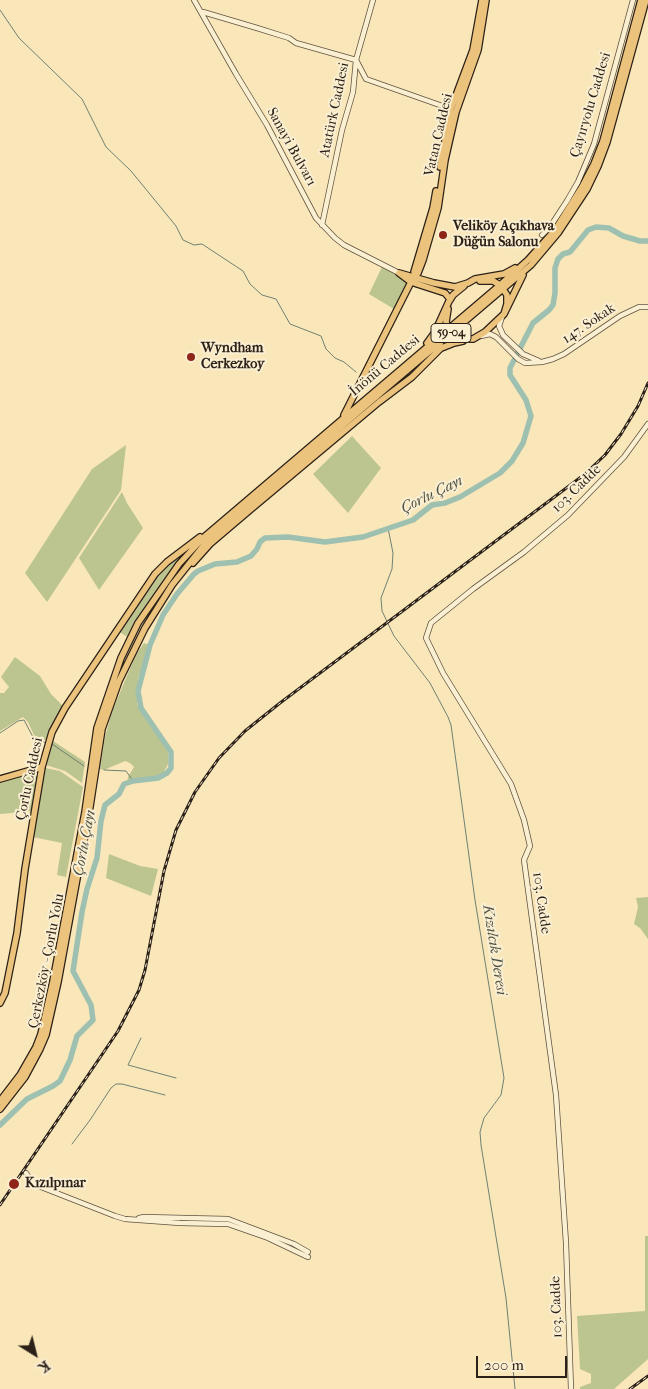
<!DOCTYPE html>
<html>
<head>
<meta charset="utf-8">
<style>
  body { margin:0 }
  #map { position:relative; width:648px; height:1389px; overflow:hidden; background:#f9e6b9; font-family:"IM FELL French Canon",serif }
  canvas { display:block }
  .north { position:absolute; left:10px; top:1329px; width:50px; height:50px; -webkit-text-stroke:4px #fbefd2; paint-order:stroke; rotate:144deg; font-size:14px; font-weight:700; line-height:20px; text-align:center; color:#2c2118 }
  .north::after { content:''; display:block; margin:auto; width:18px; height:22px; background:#2c2118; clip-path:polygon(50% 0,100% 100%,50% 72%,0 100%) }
  .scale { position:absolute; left:476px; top:1356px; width:91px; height:22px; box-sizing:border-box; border:2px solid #2c2118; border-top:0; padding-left:6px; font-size:15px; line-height:18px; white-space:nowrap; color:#2c2118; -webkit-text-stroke:4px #fbefd2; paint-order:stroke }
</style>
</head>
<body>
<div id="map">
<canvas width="648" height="1389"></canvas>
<div class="north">K</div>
<div class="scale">200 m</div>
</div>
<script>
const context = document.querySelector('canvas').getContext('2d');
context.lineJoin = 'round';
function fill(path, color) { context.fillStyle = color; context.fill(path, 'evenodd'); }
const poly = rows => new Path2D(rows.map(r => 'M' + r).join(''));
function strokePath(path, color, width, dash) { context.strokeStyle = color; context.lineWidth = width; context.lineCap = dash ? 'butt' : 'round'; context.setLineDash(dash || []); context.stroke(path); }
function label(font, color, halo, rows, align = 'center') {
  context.font = font + ' "IM FELL French Canon",serif'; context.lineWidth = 4; context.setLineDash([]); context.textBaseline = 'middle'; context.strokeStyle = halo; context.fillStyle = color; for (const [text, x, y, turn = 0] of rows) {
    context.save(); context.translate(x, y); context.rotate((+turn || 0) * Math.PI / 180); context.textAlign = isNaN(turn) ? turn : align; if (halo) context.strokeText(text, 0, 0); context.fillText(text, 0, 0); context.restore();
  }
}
fill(poly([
  [382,267,404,279,407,283,394,309,369,294],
  [352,436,381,468,348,513,313,474],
  [126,445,121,490,47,602,25,573,92,469],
  [122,492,127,503,143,528,99,590,79,558],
  [190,547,164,582,129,638,118,631,156,575,167,563],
  [144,643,149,645,145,665,138,678,137,704,168,752,168,764,163,774,127,785,128,777,134,767,130,763,125,761,104,770,100,769,105,737,112,712,126,678,137,653],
  [15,657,40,676,51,694,65,708,48,741,39,738,34,735,28,722,23,717,0,731,0,693,4,693,9,687,1,677],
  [53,741,85,762,82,783,65,771,46,765],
  [45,768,60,771,83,787,66,877,57,875,62,843,33,837],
  [28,773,39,777,34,811,0,814,0,781],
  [109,854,140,866,158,869,151,896,106,878],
  [648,897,648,939,640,928,634,924,638,907,636,898],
  [645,1236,648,1236,648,1359,614,1389,580,1389,580,1387,591,1383,591,1374,580,1369,577,1316,645,1311]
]), '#bcc590');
strokePath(poly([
  [0,10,19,38,82,99,106,147,131,171,176,226,183,240,194,245,202,244,243,271,250,284,262,295,276,299,290,324,321,336,326,349,335,358,344,362,356,372],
  [388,528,393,553,392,569,381,598,382,611,394,636,430,683,448,717,451,725,475,900,504,1078,501,1095,484,1118,480,1132,481,1145,506,1298,515,1389],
  [0,733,18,721,24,720,33,737,46,743],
  [52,744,84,766],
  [104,770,126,771,133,781],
  [141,1038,128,1065,176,1078],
  [72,1144,90,1120,111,1088,116,1084,122,1084,165,1095]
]), '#708073', 1);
strokePath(poly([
  [0,1125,27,1099,53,1086,60,1081,70,1060,77,1036,93,1020,91,1005,73,971,82,912,87,889,97,858,101,821,105,805,119,794,124,784,133,781,158,778,167,773,171,768,171,752,141,708,138,691,150,645,163,615,177,594,194,574,198,571,215,564,237,562,251,556,257,549,260,542,265,538,288,537,325,542,363,537,413,520,432,505,445,503,460,497,500,473,512,461,523,443,531,416,526,400,510,375,510,368,533,323,549,310,553,305,555,293,555,268,558,259,563,254,570,252,588,230,596,227,609,228,623,236,640,241,648,241]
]), '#9ec0b0', 5.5);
const minor = poly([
  [194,0,236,74,267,125,316,218,335,238,344,245,399,273],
  [202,13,203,12,257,28,289,38,296,43,356,60,366,79,451,109],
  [322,225,342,130,353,92,356,60,373,0],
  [542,235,550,227,567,201,578,182,594,144,633,0],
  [502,317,499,326,503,335,523,354,539,361],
  [481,336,490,334,496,337,518,359,525,363,542,362,553,359,564,354,620,316,639,307,648,307],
  [26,1173,31,1181,41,1187,115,1216,125,1219,180,1223,228,1224,268,1238,308,1257],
  [139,1218,144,1217,228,1219,294,1244,308,1252],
  [571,1389,566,1243,556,1095,524,860,530,846,524,820,511,784,443,673,426,638,431,623,473,589,524,552,568,515,624,457,648,424]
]);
const major = poly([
  [440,167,451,109,473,50,482,0],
  [415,275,414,272,433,208,436,191],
  [480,281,493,281,500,285,507,295,507,304,504,314],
  [450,300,453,295,464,286],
  [448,309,446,322,449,331,461,339,473,339,485,332,504,314,523,275],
  [427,343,435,332,450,299,445,293,411,282,399,273,434,283,455,287,468,283,475,279,504,274,515,268],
  [439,349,454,343,463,341],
  [344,415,411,282,418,273,423,260,438,208,445,160,456,112,478,50,486,0],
  [193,563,210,544,250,510,379,402,412,377,442,347],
  [0,779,42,767],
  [0,1003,5,993,17,933,25,869,42,767,52,732,65,708,155,574,167,562,200,537],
  [0,1101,20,1075,36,1047,41,1034,53,981,85,812,97,728,121,658,138,623,179,564,204,537,500,285,528,260,555,230,582,187,594,164,603,141,641,0],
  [0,1109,25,1077,40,1049,46,1035,58,982,89,813,102,729,119,681,145,628,172,585,208,540,531,265,558,233,587,189,598,166,607,142,646,0]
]);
strokePath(minor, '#5f5240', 6);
strokePath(major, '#2c2118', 8);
strokePath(minor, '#fbefd2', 4.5);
strokePath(major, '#ecc37c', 5.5);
const rail = poly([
  [0,1205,118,1031,139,990,145,970,164,871,176,830,195,792,219,758,245,731,280,703,585,474,605,455,621,434,638,406,648,383],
  [630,1389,648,1376]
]);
strokePath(rail, '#2c2118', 3);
strokePath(rail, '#fbefd2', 1, [4]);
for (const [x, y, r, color] of [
  [443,235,5,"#8f2418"],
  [191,357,5,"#8f2418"],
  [14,1184,6,"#8f2418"]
]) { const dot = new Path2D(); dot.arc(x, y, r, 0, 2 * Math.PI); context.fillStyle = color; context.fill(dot); strokePath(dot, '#fbefd2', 2); }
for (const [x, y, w] of [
  [451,333,40]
]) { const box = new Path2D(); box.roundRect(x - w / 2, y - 9.5, w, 19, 4); context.fillStyle = '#fbefd2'; context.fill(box); strokePath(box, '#2c2118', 1); }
label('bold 12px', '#2c2118', null, [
  ["59-04",451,333]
]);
label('14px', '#2c2118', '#fbefd2', [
  ["Çayıryolu Caddesi",591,105,-73],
  ["Atatürk Caddesi",335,110,-78],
  ["Vatan Caddesi",439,135,-77],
  ["Sanayi Bulvarı",291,147,61],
  ["147. Sokak",589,324,-34],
  ["İnönü Caddesi",385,366,-40],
  ["103. Cadde",577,489,-44],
  ["Çorlu Caddesi",30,779,-78],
  ["103. Cadde",541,903,82],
  ["Çerkezköy - Çorlu Yolu",47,961,-79],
  ["103. Cadde",557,1307,-92]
]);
label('bold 14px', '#2c2118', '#fbefd2', [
  ["Veliköy Açıkhava",453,227],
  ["Düğün Salonu",453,243],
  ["Wyndham",201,349],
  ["Cerkezkoy",201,365],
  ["Kızılpınar",25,1184]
], 'left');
label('italic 15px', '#4e5146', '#fbefd2', [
  ["Çorlu Çayı",432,495,-26],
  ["Çorlu Çayı",85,843,-79],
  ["Kızılcık Deresi",494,950,81]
]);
</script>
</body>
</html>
